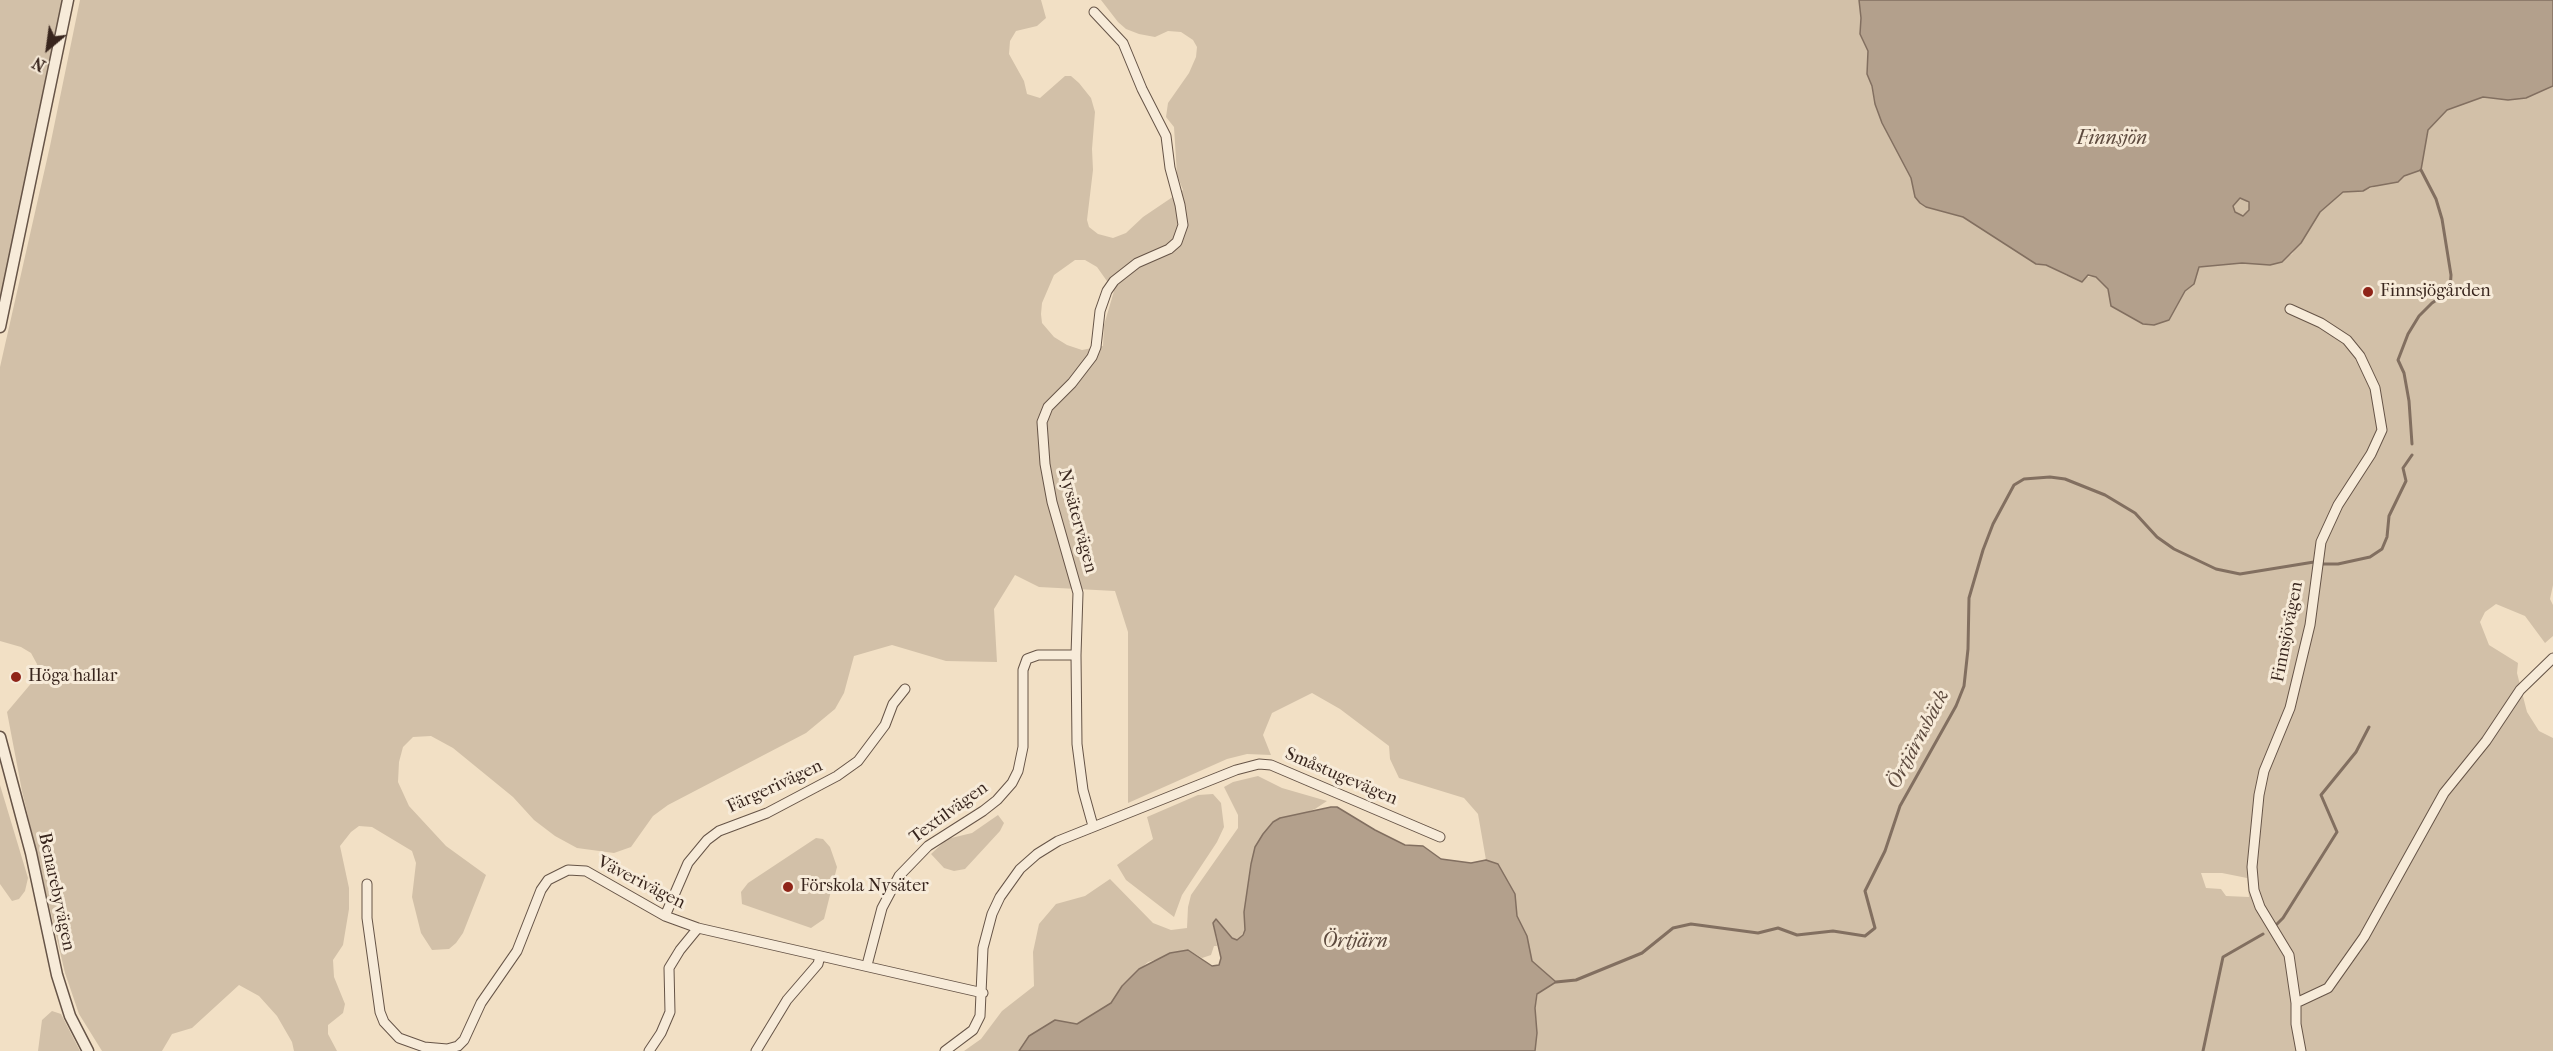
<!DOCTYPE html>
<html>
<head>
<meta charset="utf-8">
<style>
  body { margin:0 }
  #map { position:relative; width:2553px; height:1051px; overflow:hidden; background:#f2e0c5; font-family:"IM FELL French Canon",serif }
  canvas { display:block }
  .north { position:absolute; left:18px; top:18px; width:60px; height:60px; -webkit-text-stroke:4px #f7ebd9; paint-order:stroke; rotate:209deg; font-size:16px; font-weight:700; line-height:24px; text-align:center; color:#38251d }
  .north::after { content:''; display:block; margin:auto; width:21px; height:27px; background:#38251d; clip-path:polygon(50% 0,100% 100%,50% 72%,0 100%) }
</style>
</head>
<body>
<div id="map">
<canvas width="2553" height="1051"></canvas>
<div class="north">N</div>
</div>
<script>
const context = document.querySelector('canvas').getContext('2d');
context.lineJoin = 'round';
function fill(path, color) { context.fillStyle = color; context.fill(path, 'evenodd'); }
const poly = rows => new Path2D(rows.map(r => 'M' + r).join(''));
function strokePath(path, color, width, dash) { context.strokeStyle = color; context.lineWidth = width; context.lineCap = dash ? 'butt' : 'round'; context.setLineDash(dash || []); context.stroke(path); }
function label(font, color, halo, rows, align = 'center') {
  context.font = font + ' "IM FELL French Canon",serif'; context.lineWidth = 6; context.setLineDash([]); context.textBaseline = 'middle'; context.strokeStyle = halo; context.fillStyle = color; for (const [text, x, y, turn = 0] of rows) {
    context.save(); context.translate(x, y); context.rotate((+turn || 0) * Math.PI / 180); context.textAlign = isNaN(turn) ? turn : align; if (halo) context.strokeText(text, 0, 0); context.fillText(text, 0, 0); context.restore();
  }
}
fill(poly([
  [0,0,64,0,0,304],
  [80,0,1041,0,1046,18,1037,26,1016,31,1010,41,1009,54,1024,81,1027,94,1040,98,1065,76,1071,76,1079,83,1091,98,1095,112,1092,149,1093,170,1087,220,1089,227,1098,234,1113,238,1126,233,1143,217,1183,190,1177,175,1174,127,1166,117,1168,103,1189,73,1196,57,1197,47,1193,40,1181,32,1168,31,1155,37,1139,34,1126,29,1118,22,1101,0,1859,0,1861,18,1860,34,1868,51,1867,74,1872,86,1875,104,1911,178,1915,197,1936,210,1963,217,1975,223,2036,264,2046,265,2067,276,2096,277,2108,289,2154,325,2169,320,2185,291,2194,284,2199,267,2242,263,2270,265,2292,254,2320,212,2343,191,2363,191,2421,170,2428,130,2447,110,2483,97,2508,100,2553,86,2553,585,2550,599,2553,605,2553,636,2545,643,2525,616,2496,604,2485,612,2480,622,2489,645,2518,663,2517,673,2527,712,2539,731,2553,738,2553,1051,1535,1051,1537,1033,1535,1008,1538,993,1556,982,1532,961,1527,936,1517,916,1515,894,1498,864,1486,860,1478,814,1464,798,1399,778,1390,759,1389,746,1340,709,1312,693,1272,713,1263,735,1271,755,1247,754,1227,759,1128,803,1128,632,1115,591,1039,587,1015,575,994,609,997,662,946,661,892,645,854,656,844,693,835,709,806,733,668,805,653,816,631,847,614,853,577,848,555,836,534,820,513,797,453,748,431,736,413,737,403,747,399,762,398,782,409,806,446,846,486,875,463,933,456,943,449,949,432,950,421,933,412,897,416,863,412,851,372,827,359,826,351,832,340,846,349,888,349,909,343,945,333,960,334,977,345,1004,343,1013,328,1025,328,1034,337,1051,294,1051,292,1042,277,1016,259,996,239,985,192,1028,172,1034,162,1051,102,1051,79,1014,65,973,22,791,7,712,34,680,37,664,31,653,21,647,0,641,0,367,50,146],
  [1075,260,1085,260,1097,267,1114,291,1104,325,1103,346,1082,350,1067,345,1054,337,1042,323,1041,314,1042,303,1054,275],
  [2201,873,2222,873,2247,878,2249,897,2226,896,2221,889,2206,888],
  '2233 207a8 8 0 1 1 16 0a8 8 0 1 1-16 0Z',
  [1258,776,1282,788,1327,801,1315,809,1293,817,1280,818,1251,864,1244,912,1245,930,1238,940,1232,938,1216,919,1213,923,1217,946,1214,946,1211,955,1202,958,1188,950,1170,953,1162,958,1148,962,1122,985,1111,1003,1077,1024,1055,1020,1029,1036,1019,1051,964,1051,981,1039,1002,1011,1034,986,1033,952,1039,924,1056,904,1085,896,1110,879,1153,923,1171,930,1187,928,1188,907,1191,895,1238,828,1238,815,1224,787,1233,782],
  [0,785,28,878,25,891,19,899,12,901,0,884],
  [1213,794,1221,803,1224,827,1217,842,1182,895,1174,917,1126,880,1117,865,1153,839,1147,817,1198,795],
  [998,815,1004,823,1000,831,965,869,954,871,944,868,931,854,947,839,972,833],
  [816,838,823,839,830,847,837,867,824,919,811,928,742,904,741,892,748,883],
  [52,1011,61,1014,80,1051,38,1051,42,1020]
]), '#d2c0a8');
const water = poly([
  [1859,0,2553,0,2553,86,2526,98,2508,100,2483,97,2447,110,2428,130,2421,170,2404,176,2398,182,2370,187,2363,191,2343,192,2320,212,2301,243,2282,262,2270,265,2242,263,2199,267,2194,284,2185,291,2169,320,2154,325,2143,324,2111,306,2108,289,2096,277,2088,275,2082,282,2046,265,2036,264,1963,217,1926,207,1920,203,1915,197,1911,178,1882,123,1875,104,1872,86,1867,74,1868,51,1860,34,1861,18,1859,0],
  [2240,198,2249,202,2249,210,2243,216,2235,212,2233,206,2240,198],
  [1331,807,1337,807,1375,830,1405,845,1423,846,1441,859,1471,863,1486,860,1498,864,1515,894,1517,916,1527,936,1532,961,1556,982,1537,994,1535,1008,1537,1033,1535,1051,1019,1051,1029,1036,1055,1020,1077,1024,1111,1003,1122,986,1139,969,1170,953,1188,950,1212,966,1219,965,1221,958,1213,923,1216,919,1232,938,1237,940,1243,935,1245,930,1244,912,1251,864,1255,847,1263,834,1273,822,1280,818,1331,807]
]);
fill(water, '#b3a08c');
strokePath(water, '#826f60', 1.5);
strokePath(poly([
  [2412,444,2409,401,2404,373,2398,360,2408,334,2419,316,2432,303,2450,291,2451,275,2442,219,2436,199,2421,170],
  [2323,564,2338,564,2370,557,2382,549,2387,537,2389,516,2406,481,2403,468,2412,455],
  [2277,924,2283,918,2337,832,2321,795,2356,752,2369,727],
  [1556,982,1576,980,1642,953,1673,928,1691,924,1758,933,1778,928,1797,935,1833,931,1865,936,1875,928,1865,891,1885,851,1900,806,1956,706,1964,686,1968,649,1969,598,1983,550,1993,524,2014,485,2024,479,2050,477,2065,479,2105,495,2135,513,2157,537,2174,549,2216,569,2240,574,2314,562],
  [2203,1051,2223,957,2263,934]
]), '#826f60', 3);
const minor = poly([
  [2290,309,2321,323,2347,340,2360,356,2375,388,2382,430,2371,454,2338,505,2321,542,2310,625,2290,708,2264,771,2259,795,2252,867,2254,890,2260,907,2289,955,2296,1003],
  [1093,826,1083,790,1077,744,1076,655,1078,593,1052,502,1045,464,1042,422,1048,407,1072,383,1092,357,1096,347,1100,311,1107,291,1114,281,1137,263,1169,249,1177,242,1183,225,1180,205,1170,168,1166,136,1142,89,1123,43,1094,12],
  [367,884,367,918,380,1012,384,1022,399,1038,424,1047,447,1049,458,1046,464,1040,481,1003,517,951,541,890,548,880,568,870,586,871,665,916,698,928,983,993],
  [665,916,688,863,707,840,719,831,767,813,837,776,858,761,885,725,893,704,905,689],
  [867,965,882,908,899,876,928,846,983,811,997,800,1012,783,1018,771,1023,747,1023,670,1027,659,1038,655,1076,655],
  [649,1051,661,1033,670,1012,669,968,680,950,698,928],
  [756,1051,787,1000,818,964,820,956],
  [945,1051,973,1030,980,1016,983,948,992,914,1000,897,1020,869,1037,854,1058,841,1236,770,1259,764,1271,765,1440,837],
  [2301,1051,2296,1024,2296,1003,2328,988,2364,937,2444,793,2486,741,2520,690,2553,658]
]);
const tertiary = poly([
  [0,327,68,0],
  [0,737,31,853,57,975,70,1016,88,1051]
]);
strokePath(minor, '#665447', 11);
strokePath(tertiary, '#665447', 13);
strokePath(minor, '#f7ebd9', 9);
strokePath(tertiary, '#f7ebd9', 10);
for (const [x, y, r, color] of [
  [2368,292,6,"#8f2418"],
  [16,677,6,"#8f2418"],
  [788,887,6,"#8f2418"]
]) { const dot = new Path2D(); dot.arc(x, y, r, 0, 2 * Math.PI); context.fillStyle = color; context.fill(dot); strokePath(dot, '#f7ebd9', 2); }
label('18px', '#38251d', '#f7ebd9', [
  ["Finnsjögården",2380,292],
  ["Höga hallar",28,677],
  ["Förskola Nysäter",800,887]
], 'left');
label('18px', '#38251d', '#f7ebd9', [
  ["Nysätervägen",1077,521,75],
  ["Finnsjövägen",2288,632,-79],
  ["Småstugevägen",1341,777,23],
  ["Färgerivägen",775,787,-25],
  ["Textilvägen",949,813,-36],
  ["Väverivägen",641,883,27],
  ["Benarebyvägen",56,892,78]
]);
label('italic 20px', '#5d4a3e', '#f7ebd9', [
  ["Finnsjön",2112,139],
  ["Örtjärnsbäck",1919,740,-62],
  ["Örtjärn",1355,942]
]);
</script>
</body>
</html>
